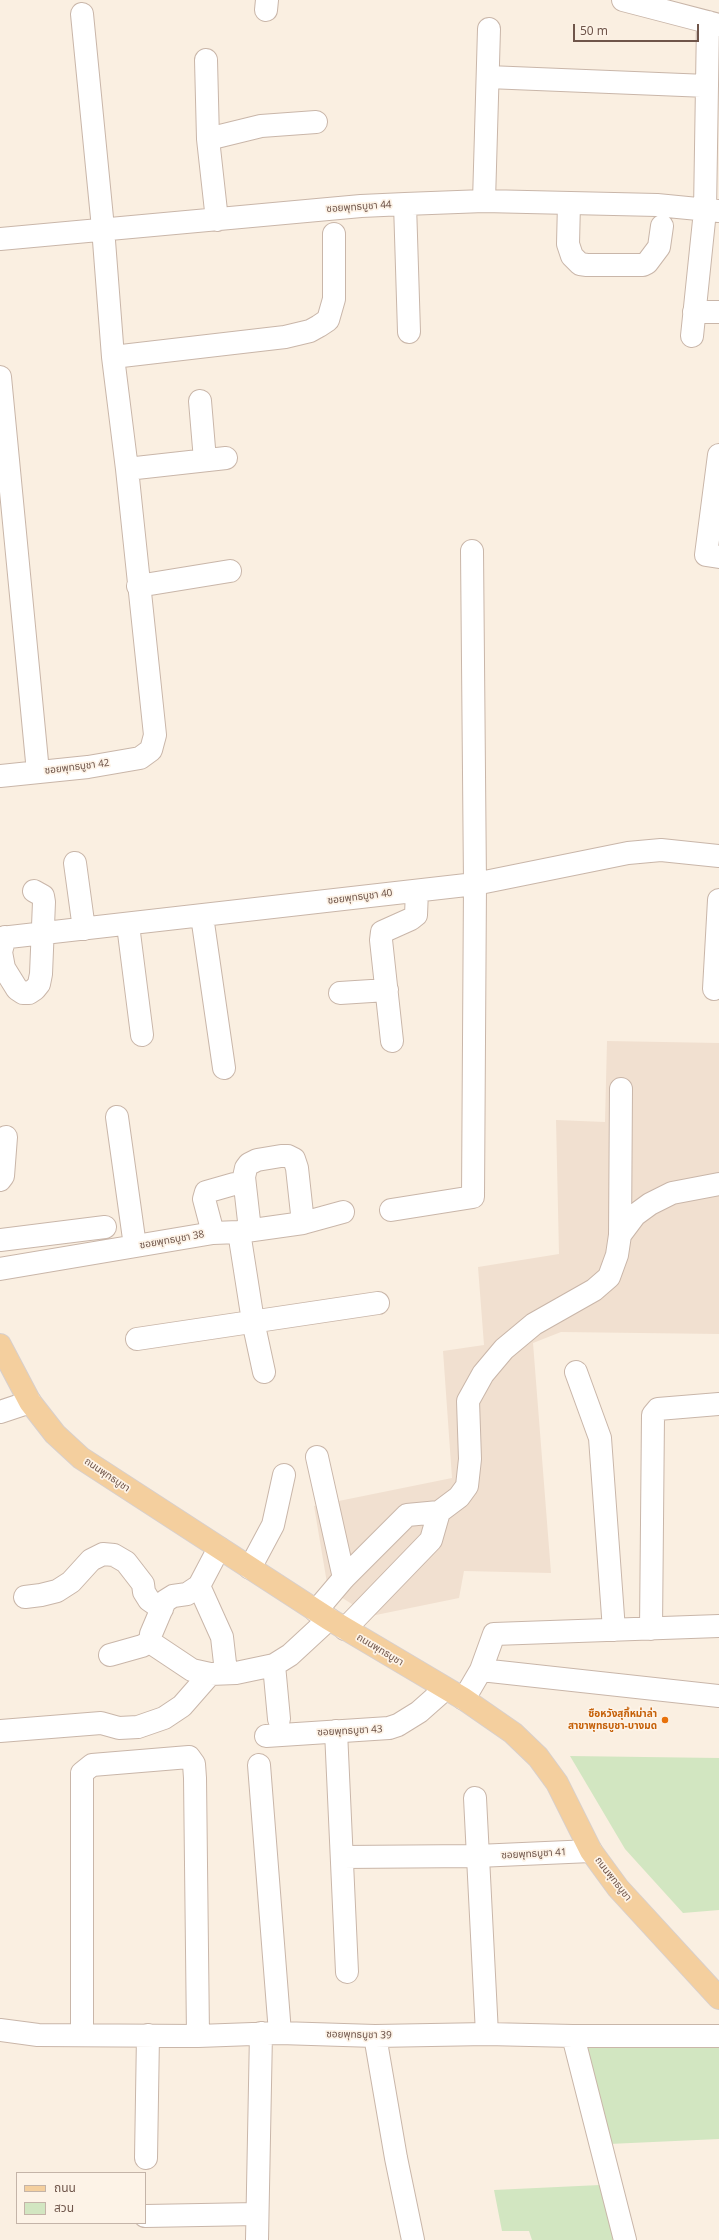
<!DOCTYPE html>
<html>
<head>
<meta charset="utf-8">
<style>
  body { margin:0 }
  #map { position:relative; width:719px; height:2240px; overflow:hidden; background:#faefe1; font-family:"Noto Sans","Noto Sans Thai",sans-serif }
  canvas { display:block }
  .legend { position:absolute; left:16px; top:2172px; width:130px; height:52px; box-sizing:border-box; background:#fdf3e7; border:1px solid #c4b4a8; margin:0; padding:5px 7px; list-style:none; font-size:12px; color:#6f554a }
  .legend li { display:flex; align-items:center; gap:8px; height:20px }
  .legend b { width:20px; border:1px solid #c4b4a8 }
  .scale { position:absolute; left:573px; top:24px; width:126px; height:18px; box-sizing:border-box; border:2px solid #6f554a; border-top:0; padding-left:5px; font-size:12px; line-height:14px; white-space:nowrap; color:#6f554a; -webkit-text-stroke:3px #fdf3e7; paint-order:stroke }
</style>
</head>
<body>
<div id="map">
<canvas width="719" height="2240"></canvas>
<ul class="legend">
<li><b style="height:5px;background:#f4cf9e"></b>ถนน</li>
<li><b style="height:11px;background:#d2e6c1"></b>สวน</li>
</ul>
<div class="scale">50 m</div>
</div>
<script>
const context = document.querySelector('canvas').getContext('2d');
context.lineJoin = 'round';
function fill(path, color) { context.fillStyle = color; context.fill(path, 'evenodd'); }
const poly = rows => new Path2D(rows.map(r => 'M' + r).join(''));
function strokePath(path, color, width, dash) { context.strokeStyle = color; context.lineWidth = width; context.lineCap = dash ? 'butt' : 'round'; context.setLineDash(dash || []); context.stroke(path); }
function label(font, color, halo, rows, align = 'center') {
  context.font = font + ' "Noto Sans","Noto Sans Thai",sans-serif'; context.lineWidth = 3.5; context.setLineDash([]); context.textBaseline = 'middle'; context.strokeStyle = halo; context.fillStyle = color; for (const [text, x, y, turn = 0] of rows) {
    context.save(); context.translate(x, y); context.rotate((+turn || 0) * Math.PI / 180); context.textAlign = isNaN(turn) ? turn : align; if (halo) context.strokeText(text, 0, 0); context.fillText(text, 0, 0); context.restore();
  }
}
fill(poly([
  [607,1041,719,1043,719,1334,561,1332,533,1343,551,1573,464,1571,459,1598,371,1616,328,1589,314,1506,452,1478,443,1351,484,1345,478,1267,559,1254,556,1120,605,1122]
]), '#f1e0d0');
fill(poly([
  [570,1756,719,1758,719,1910,683,1913,625,1849],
  [581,2042,719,2046,719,2139,609,2144],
  [600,2185,616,2240,532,2240,529,2231,502,2231,494,2190]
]), '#d2e6c1');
const minor = poly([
  [623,0,719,25],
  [266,10,267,0],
  [206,60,208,139,217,220],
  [488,77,707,86],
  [208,139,261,126,316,122],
  [484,201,489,29],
  [569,203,568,244,572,256,580,264,587,265,643,265,647,263,659,247,662,226],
  [405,204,409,332],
  [0,239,361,206,405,204,484,201,657,205,719,211],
  [694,312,719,312],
  [692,336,705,211,708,22],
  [113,357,285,337,310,331,319,326,328,320,334,299,334,234],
  [0,377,38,772],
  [200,401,205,460],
  [719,455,706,555,719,557],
  [127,469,226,458],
  [138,586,230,571],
  [0,776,88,767,140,758,151,750,155,735,127,469,113,357,103,228,82,14],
  [75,863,84,929],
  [202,916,224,1068],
  [128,925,142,1035],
  [5,937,1,952,4,968,17,989,23,993,29,993,35,989,39,984,41,974,44,902,43,896,34,891],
  [0,938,475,884,628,853,661,850,719,856],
  [714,989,719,900],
  [340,993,387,990],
  [392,1041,381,940,382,932,411,919,416,915,417,891],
  [117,1117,135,1246],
  [0,1180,3,1176,6,1137],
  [391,1210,473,1197,475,884,472,551],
  [250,1230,244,1177,246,1168,249,1164,257,1160,281,1156,288,1156,294,1159,297,1168,303,1223],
  [239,1232,253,1321,264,1372],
  [213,1233,204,1199,206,1192,234,1184],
  [620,1235,621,1089],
  [0,1240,105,1227],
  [0,1269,213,1233,239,1232,303,1223,343,1212],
  [137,1339,378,1303],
  [576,1372,600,1438,614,1630],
  [0,1412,30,1402],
  [317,1457,344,1578],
  [250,1568,273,1525,284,1475],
  [199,1586,222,1637,226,1672],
  [25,1597,41,1595,57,1591,71,1582,91,1560,103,1554,114,1555,126,1562,143,1584,144,1592,149,1600,162,1609],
  [316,1611,344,1578,407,1515,439,1512,459,1497,467,1486,470,1459,468,1401,483,1374,504,1349,534,1324,594,1290,609,1277,617,1255,620,1235,635,1215,650,1204,672,1193,719,1184],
  [345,1629,431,1540,439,1512],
  [651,1629,653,1415,658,1409,719,1404],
  [150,1642,192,1670,210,1674,236,1673,274,1665,290,1655,329,1619],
  [110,1655,142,1646,150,1642,151,1634,165,1601,173,1596,187,1594,199,1586,219,1548],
  [274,1665,279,1719],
  [481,1670,719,1696],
  [464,1699,481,1670,494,1634,719,1626],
  [0,1731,101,1723,119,1728,138,1727,164,1718,182,1706,210,1674],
  [336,1731,347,1972],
  [266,1736,389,1728,398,1725,419,1712,445,1689],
  [259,1765,280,2033],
  [475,1798,487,2034],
  [342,1857,477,1856,591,1851],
  [0,2030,38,2035,198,2036,280,2033,375,2036,487,2034,573,2036,719,2036],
  [82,2035,82,1773,92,1765,189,1757,194,1764,195,1778,198,2036],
  [375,2036,396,2158,413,2240],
  [573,2036,625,2240],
  [146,2158,148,2035],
  [145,2216,257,2214],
  [257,2240,261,2033]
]);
const major = poly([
  [0,1345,30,1402,55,1434,81,1458,329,1619,464,1699,513,1733,538,1757,557,1783,591,1851,618,1888,719,1998]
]);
strokePath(minor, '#c9b6a9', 24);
strokePath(major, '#d7cfcc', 24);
strokePath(minor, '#fff', 22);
strokePath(major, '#f4cf9e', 22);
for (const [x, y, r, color] of [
  [665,1720,4,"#e8710a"]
]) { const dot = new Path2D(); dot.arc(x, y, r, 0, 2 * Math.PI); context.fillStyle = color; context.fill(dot); strokePath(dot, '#fdf3e7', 1.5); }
label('10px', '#6f554a', '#fdf3e7', [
  ["ซอยพุทธบูชา 44",359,207,-4],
  ["ซอยพุทธบูชา 42",77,767,-7],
  ["ซอยพุทธบูชา 40",360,897,-7],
  ["ซอยพุทธบูชา 38",172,1240,-10],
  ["ถนนพุทธบูชา",107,1475,34],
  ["ถนนพุทธบูชา",380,1650,31],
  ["ซอยพุทธบูชา 43",350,1731,-3],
  ["ซอยพุทธบูชา 41",534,1854,-3],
  ["ถนนพุทธบูชา",613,1879,52],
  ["ซอยพุทธบูชา 39",359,2035,1]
]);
label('bold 10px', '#c56008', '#fdf3e7', [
  ["ซือหวังสุกี้หม่าล่า",657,1714],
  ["สาขาพุทธบูชา-บางมด",657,1726]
], 'right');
</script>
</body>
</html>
